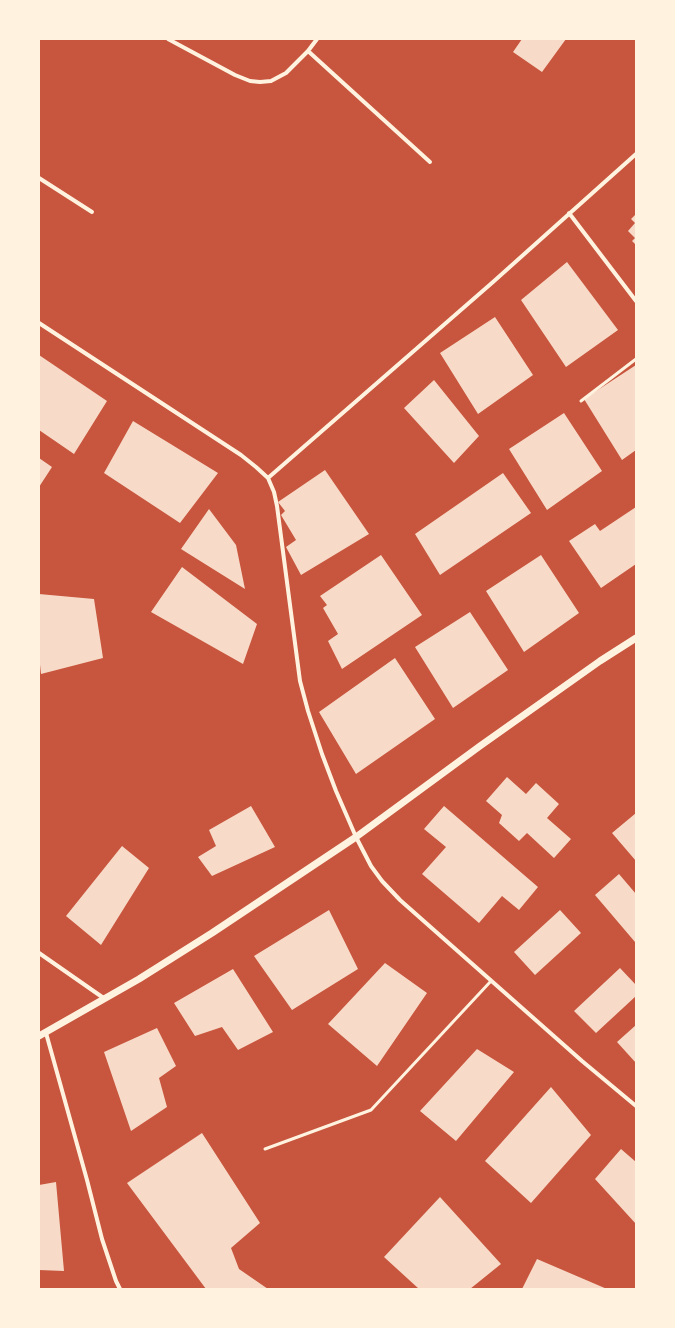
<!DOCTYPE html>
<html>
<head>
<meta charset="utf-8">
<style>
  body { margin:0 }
  #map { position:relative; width:675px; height:1328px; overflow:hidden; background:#c8553d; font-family:Quicksand,sans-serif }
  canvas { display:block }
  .frame { position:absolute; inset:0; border:40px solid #fff3e0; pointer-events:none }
</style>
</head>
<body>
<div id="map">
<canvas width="675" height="1328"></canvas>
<div class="frame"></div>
</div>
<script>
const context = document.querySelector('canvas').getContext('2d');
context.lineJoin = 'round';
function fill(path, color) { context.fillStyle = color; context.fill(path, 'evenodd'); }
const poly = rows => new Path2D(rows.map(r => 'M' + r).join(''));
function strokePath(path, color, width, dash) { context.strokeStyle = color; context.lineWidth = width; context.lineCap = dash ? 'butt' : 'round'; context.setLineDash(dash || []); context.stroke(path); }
fill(poly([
  [522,39,566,39,542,72,513,52],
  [636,214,636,245,632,241,635,238,628,231,635,223,631,219],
  [567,262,618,330,566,367,521,300],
  [495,317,533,375,478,414,440,353],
  [39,355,107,401,74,454,39,430],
  [636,365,636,450,622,460,584,399],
  [434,380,479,436,454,463,404,408],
  [564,413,602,471,547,510,509,449],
  [133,421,218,473,180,523,104,473],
  [39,458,52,467,39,487],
  [325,470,369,534,301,575,286,547,296,540,281,515,285,511,278,502],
  [503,473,531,513,440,575,415,534],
  [636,507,636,564,601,588,569,541,595,524,600,531],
  [209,509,236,545,245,589,181,549],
  [381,555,422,615,342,669,328,641,338,634,323,608,327,605,320,596],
  [541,555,579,613,524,652,486,591],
  [182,567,257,624,243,664,151,612],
  [39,594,94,599,103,658,41,674,39,655],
  [470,612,508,670,453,708,415,647],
  [395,658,435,719,356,774,319,712],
  [507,777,526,794,536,783,559,804,547,818,571,839,554,858,527,833,519,841,499,823,502,815,486,801],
  [251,806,275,847,212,876,198,857,216,846,209,830],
  [444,806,538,887,519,910,502,896,479,923,422,874,446,847,424,829],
  [636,813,636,861,612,833],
  [122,846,149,868,101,945,66,916],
  [619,874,636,894,635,942,595,895],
  [329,910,358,969,292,1010,254,956],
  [560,910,581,933,535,975,514,952],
  [385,963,427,993,377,1066,328,1024],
  [620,968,636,985,636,996,596,1033,574,1011],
  [233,969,273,1032,238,1050,222,1027,195,1036,174,1003],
  [636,1025,636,1063,617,1042],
  [157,1028,176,1066,159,1078,167,1107,131,1131,104,1052],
  [477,1049,514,1072,456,1141,420,1111],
  [551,1087,591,1135,531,1203,485,1161],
  [202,1133,260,1223,231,1248,239,1269,268,1289,206,1289,127,1183],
  [621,1149,636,1162,636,1224,595,1179],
  [56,1182,64,1271,39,1270,39,1185],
  [440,1197,501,1264,470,1289,419,1289,384,1257],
  [537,1259,607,1289,522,1289]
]), '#f7dbc8');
strokePath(poly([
  [581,401,636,359],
  [265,1149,371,1110,491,981]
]), '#fff3e0', 3);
strokePath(poly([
  [168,39,235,75,250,81,260,82,271,81,286,73,308,51,317,39],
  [308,51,430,162],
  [39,178,92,212],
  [569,213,636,301],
  [39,323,241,455,256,467,268,478,274,492,277,506,300,681,308,711,322,754,336,791,356,837,371,866,382,881,400,900,582,1061,636,1106],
  [268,478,493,282,636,154],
  [39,953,105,999],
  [46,1033,87,1180,102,1239,116,1281,120,1289]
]), '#fff3e0', 4);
strokePath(poly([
  [39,1036,139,979,212,933,356,837,480,746,600,661,636,638]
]), '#fff3e0', 7);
</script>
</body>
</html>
